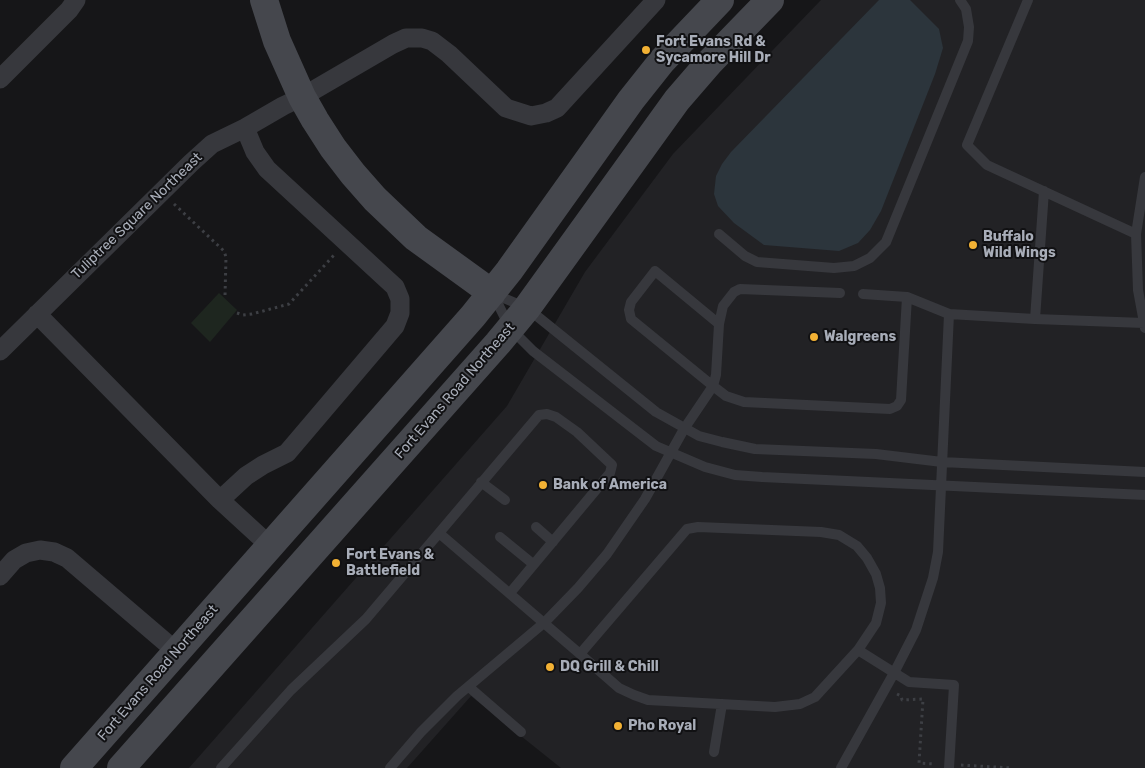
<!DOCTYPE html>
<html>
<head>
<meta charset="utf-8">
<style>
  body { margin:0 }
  canvas { display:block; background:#161618 }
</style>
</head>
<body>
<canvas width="1145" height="768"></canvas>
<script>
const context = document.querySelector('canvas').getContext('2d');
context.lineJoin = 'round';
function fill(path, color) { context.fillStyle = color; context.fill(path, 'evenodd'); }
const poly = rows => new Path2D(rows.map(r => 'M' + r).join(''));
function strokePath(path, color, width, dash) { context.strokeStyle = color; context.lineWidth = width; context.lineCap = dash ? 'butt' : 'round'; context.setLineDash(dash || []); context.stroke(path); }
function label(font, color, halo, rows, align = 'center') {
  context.font = font + ' Rubik,sans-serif'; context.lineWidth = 4; context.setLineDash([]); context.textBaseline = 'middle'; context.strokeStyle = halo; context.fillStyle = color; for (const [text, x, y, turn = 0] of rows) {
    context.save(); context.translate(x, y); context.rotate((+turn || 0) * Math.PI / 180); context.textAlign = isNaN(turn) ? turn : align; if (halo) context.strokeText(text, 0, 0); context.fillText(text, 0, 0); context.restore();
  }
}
fill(poly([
  [821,0,1145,0,1145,768,561,768,471,696,407,768,189,768,507,406,585,272,673,154]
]), '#222225');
fill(poly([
  [219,293,237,310,210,342,191,323]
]), '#1e261f');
fill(poly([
  [879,0,910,0,939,29,943,48,935,74,881,211,870,230,858,243,839,251,764,245,734,223,718,206,714,194,716,176,722,164,731,152]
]), '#2c353c');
strokePath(poly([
  [174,204,224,251,226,257,225,296],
  [237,313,243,315,252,314,289,304,335,254],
  [897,694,901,696,902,700,923,699,919,763,935,764],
  [961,765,1012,768]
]), '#3d3f44', 3, [2.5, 4]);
strokePath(poly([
  [1028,0,967,145,987,165,1136,234],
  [719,234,745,256,757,262,834,268,854,266,870,258,886,242,968,41,969,27,966,9,960,0],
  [492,293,527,308,656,412,699,436,722,442,755,449,876,454,942,462,1145,472],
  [493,294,510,328,533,351,656,446,705,467,735,475,762,477,1145,495],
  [863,294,907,297,949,314,1035,319,1144,323],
  [1035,319,1044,191],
  [719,324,723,306,734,292,740,289,840,293],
  [1145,328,1138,290,1136,234,1145,177],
  [481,482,505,500],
  [536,527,553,542],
  [698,527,821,532,839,535,857,546,867,558,876,574,880,588,881,603,876,623,858,650,815,697,800,704,775,707,648,700,634,695,619,688,580,654,687,529,698,527],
  [439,533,539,415,547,414,556,417,577,432,612,465,610,473,510,593],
  [500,537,533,564],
  [858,650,909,682,954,685,949,768],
  [469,687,521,732],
  [714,752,722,704],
  [221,768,291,690,366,619,439,533,580,654],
  [390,768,421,732,457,696,545,622,578,588,607,554,645,499,684,429,713,386,716,375,719,324,655,271,631,302,629,310,631,319,713,386,726,396,744,402,890,409,897,406,901,400,907,297],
  [841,768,894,673,916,630,933,578,938,552,949,314]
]), '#37383d', 10);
strokePath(poly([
  [0,79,69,10,76,0],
  [37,314,220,500,269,545],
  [0,351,191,163,212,144,245,128,283,106,302,97,393,44,406,38,422,38,432,41,449,54,506,108,531,116,546,113,557,108,656,0],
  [220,500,246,476,263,465,287,453,395,326,400,313,400,299,395,287,267,169,255,152,245,128],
  [0,576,14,560,26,553,40,550,54,552,67,558,177,652]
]), '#37383d', 19);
strokePath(poly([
  [264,0,277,41,302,97,315,120,333,148,353,174,375,199,416,238,492,293],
  [74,768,473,316,509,271,631,100,662,61,720,0],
  [121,768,498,343,527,308,677,100,709,63,770,0]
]), '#45474d', 28);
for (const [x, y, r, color] of [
  [646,50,5,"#f2b134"],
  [973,245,5,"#f2b134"],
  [814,337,5,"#f2b134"],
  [543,485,5,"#f2b134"],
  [336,563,5,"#f2b134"],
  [550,667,5,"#f2b134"],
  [618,726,5,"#f2b134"]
]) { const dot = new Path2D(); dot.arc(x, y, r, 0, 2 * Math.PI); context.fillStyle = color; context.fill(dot); strokePath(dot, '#111113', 2); }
label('bold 14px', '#a8adb8', '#111113', [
  ["Fort Evans Rd &",656,42],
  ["Sycamore Hill Dr",656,58],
  ["Buffalo",983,237],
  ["Wild Wings",983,253],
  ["Walgreens",824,337],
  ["Bank of America",553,485],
  ["Fort Evans &",346,555],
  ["Battlefield",346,571],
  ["DQ Grill & Chill",560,667],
  ["Pho Royal",628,726]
], 'left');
label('14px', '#a8adb8', '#111113', [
  ["Tuliptree Square Northeast",137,216,-44],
  ["Fort Evans Road Northeast",455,391,-49],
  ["Fort Evans Road Northeast",158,673,-49]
]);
</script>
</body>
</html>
